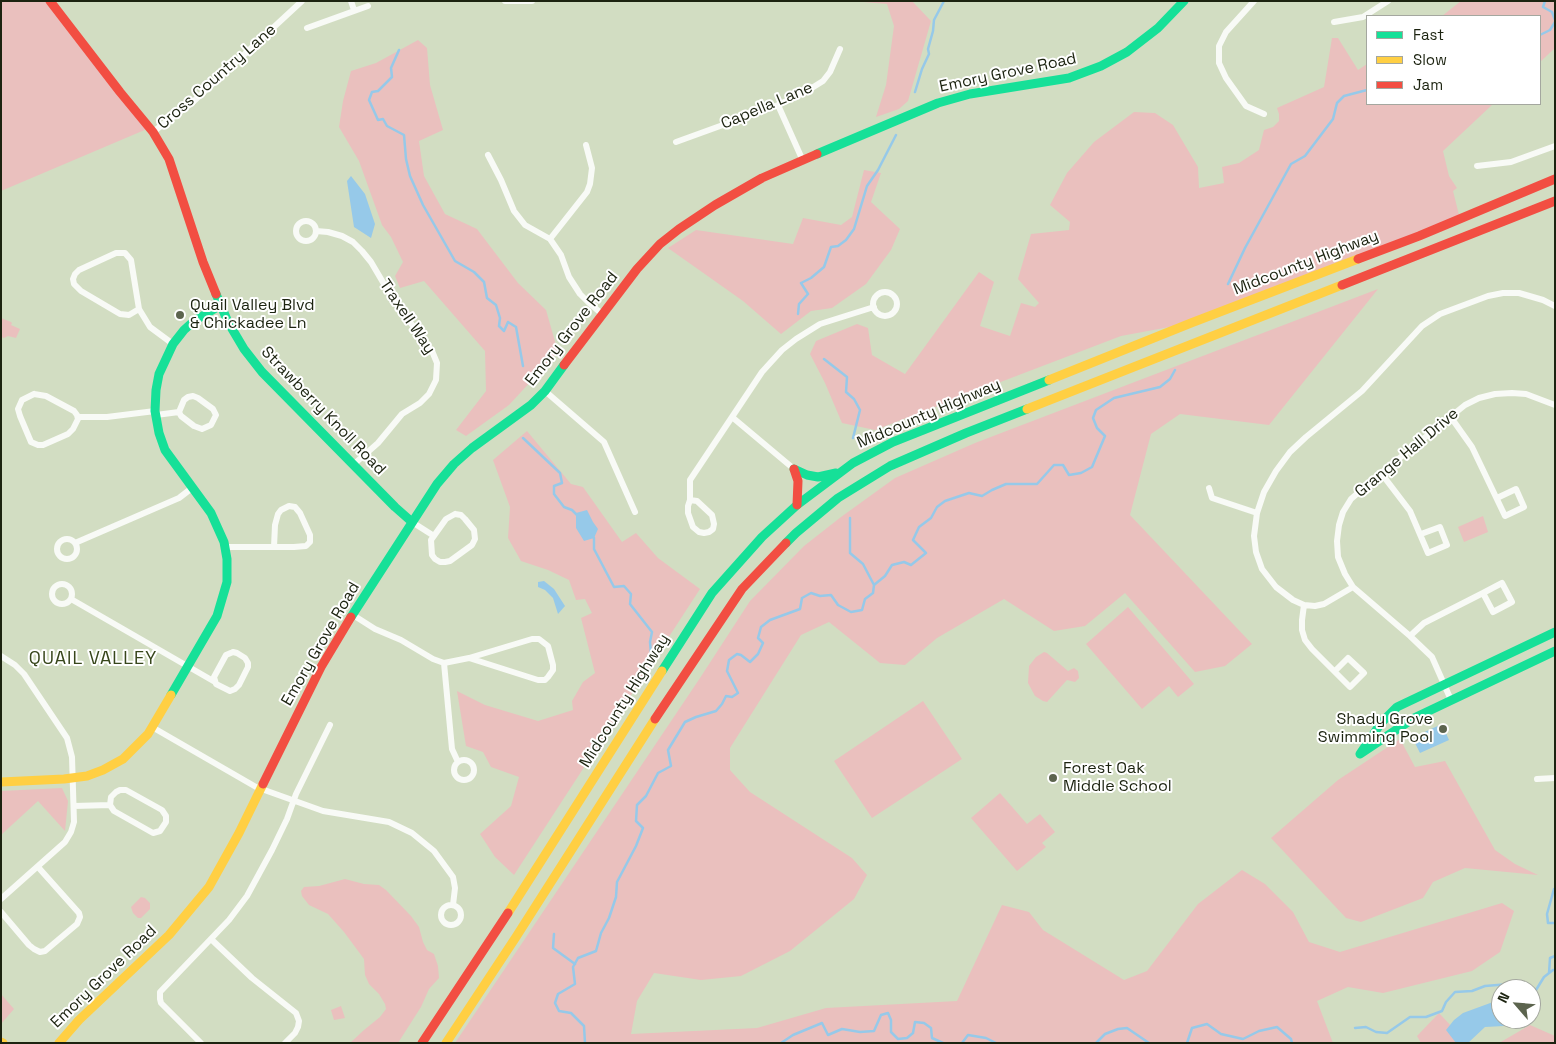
<!DOCTYPE html>
<html>
<head>
<meta charset="utf-8">
<style>
  body { margin:0 }
  #map { position:relative; width:1556px; height:1044px; overflow:hidden; background:#d2ddc2; font-family:"Space Grotesk",sans-serif }
  canvas { display:block }
  .frame { position:absolute; inset:0; border:2px solid #1c2310; pointer-events:none }
  .legend { position:absolute; left:1366px; top:15px; width:175px; height:90px; box-sizing:border-box; background:#fff; border:1px solid #a4a79f; margin:0; padding:6px 9px; list-style:none; font-size:15px; color:#1c2310 }
  .legend li { display:flex; align-items:center; gap:10px; height:25px }
  .legend b { width:25px; border:1px solid #a4a79f }
  .north { position:absolute; left:1491px; top:979px; width:50px; height:50px; box-sizing:border-box; background:#fff; border:1px solid #a4a79f; border-radius:50%; rotate:297deg; font-size:14px; font-weight:700; line-height:20px; text-align:center; color:#1c2310 }
  .north::after { content:''; display:block; margin:auto; width:18px; height:22px; background:#5c644e; clip-path:polygon(50% 0,100% 100%,50% 72%,0 100%) }
</style>
</head>
<body>
<div id="map">
<canvas width="1556" height="1044"></canvas>
<div class="frame"></div>
<ul class="legend">
<li><b style="height:6px;background:#16e098"></b>Fast</li>
<li><b style="height:6px;background:#ffcf43"></b>Slow</li>
<li><b style="height:6px;background:#f24e42"></b>Jam</li>
</ul>
<div class="north">N</div>
</div>
<script>
const context = document.querySelector('canvas').getContext('2d');
context.lineJoin = 'round';
function fill(path, color) { context.fillStyle = color; context.fill(path, 'evenodd'); }
const poly = rows => new Path2D(rows.map(r => 'M' + r).join(''));
function strokePath(path, color, width, dash) { context.strokeStyle = color; context.lineWidth = width; context.lineCap = dash ? 'butt' : 'round'; context.setLineDash(dash || []); context.stroke(path); }
function label(font, color, halo, rows, align = 'center') {
  context.font = font + ' "Space Grotesk",sans-serif'; context.lineWidth = 4; context.setLineDash([]); context.textBaseline = 'middle'; context.strokeStyle = halo; context.fillStyle = color; for (const [text, x, y, turn = 0] of rows) {
    context.save(); context.translate(x, y); context.rotate((+turn || 0) * Math.PI / 180); context.textAlign = isNaN(turn) ? turn : align; if (halo) context.strokeText(text, 0, 0); context.fillText(text, 0, 0); context.restore();
  }
}
fill(poly([
  [1,1,48,1,147,129,1,191],
  [852,1,912,1,931,21,908,101,899,109,876,117,886,85,894,26,887,4],
  [1461,1,1555,1,1555,48,1540,62,1540,16,1442,16],
  [1332,38,1338,38,1358,70,1367,64,1367,104,1493,104,1443,151,1449,176,1457,188,1453,191,1460,219,1191,323,1121,336,875,430,842,423,825,383,810,354,816,341,857,324,868,328,872,355,905,374,979,272,994,282,980,326,1010,336,1021,303,1035,307,1039,303,1018,279,1031,234,1069,230,1070,222,1050,205,1067,173,1094,142,1134,112,1155,113,1173,125,1198,167,1199,188,1224,183,1222,167,1239,163,1259,150,1264,130,1273,127,1279,121,1279,114,1277,108,1324,87],
  [418,40,427,48,430,85,443,130,419,141,424,176,445,214,477,229,518,283,546,310,558,352,509,405,466,436,456,430,486,391,485,351,424,281,400,288,395,276,403,262,391,237,382,225,359,161,339,127,343,101,351,71,376,63],
  [864,170,881,173,871,202,900,229,891,250,866,284,832,308,811,311,781,334,743,301,668,248,696,230,793,244,803,218,841,225,852,217],
  [1378,289,1269,425,1180,414,1151,434,1130,515,1252,644,1225,666,1195,672,1125,593,1085,626,1054,631,1004,599,937,638,905,665,880,663,829,622,801,635,730,748,730,770,750,792,852,858,867,875,854,899,790,951,741,976,701,980,654,973,637,1001,631,1034,757,1028,826,1008,957,1001,1002,905,1029,912,1043,930,1124,980,1147,971,1198,904,1242,870,1265,884,1293,912,1309,942,1340,952,1502,903,1514,911,1500,952,1472,971,1383,993,1348,987,1317,1001,1333,1043,455,1043,700,678,750,601,804,546,841,517,895,478,975,443],
  [1,318,11,322,12,323,11,325,20,329,16,338,8,336,4,338,1,337],
  [527,431,571,484,583,487,622,542,636,533,658,558,700,589,514,875,495,857,480,834,511,806,519,777,491,767,483,752,466,746,457,691,485,705,538,721,573,710,572,701,583,682,595,673,581,618,592,613,585,599,576,600,569,580,548,570,521,561,508,538,510,507,493,460],
  [1483,516,1488,532,1464,542,1458,527],
  [1128,607,1194,684,1178,697,1169,686,1142,709,1086,644],
  [1044,652,1047,653,1068,671,1074,668,1078,671,1079,678,1075,682,1067,680,1047,702,1043,701,1035,696,1028,683,1029,666,1036,657],
  [923,701,962,759,872,818,834,761],
  [1400,739,1415,767,1445,761,1495,850,1515,864,1538,875,1465,868,1433,882,1423,898,1361,922,1346,918,1271,838,1338,780],
  [62,788,68,801,65,831,38,801,1,835,1,791],
  [1000,793,1027,824,1040,814,1055,832,1042,843,1046,847,1017,871,971,818],
  [345,879,364,884,379,885,386,890,411,916,419,927,423,942,427,950,434,954,438,966,439,978,429,989,421,1007,398,1043,350,1043,364,1030,380,1017,386,1009,385,1004,379,994,369,984,365,975,364,959,344,932,328,914,309,905,302,896,301,891,304,887,319,886],
  [141,897,145,898,150,903,150,909,141,918,138,918,133,913,131,907],
  [1,994,14,1009,1,1024],
  [341,1006,345,1018,334,1020,331,1010],
  [1439,1013,1467,1043,1421,1043,1417,1036],
  [1530,1025,1555,1036,1555,1043,1499,1043]
]), '#eac0be');
fill(poly([
  [351,176,365,194,375,224,371,238,354,227,347,181],
  [587,510,593,522,598,529,594,538,584,541,576,528,576,513],
  [544,581,554,589,565,606,558,614,553,598,545,590,538,587,538,582],
  [1442,724,1449,740,1420,753,1415,743,1422,739,1420,734],
  [1493,1002,1501,1005,1501,1019,1505,1019,1504,1026,1485,1027,1468,1043,1456,1043,1446,1030,1454,1020,1463,1013]
]), '#96c9e9');
strokePath(poly([
  [1545,1,1543,7,1552,12,1555,20],
  [1540,35,1550,30,1555,22],
  [399,50,391,68,392,77,378,91,372,92,369,100,378,120,383,119,387,126,404,135,406,159,410,176,423,205,455,261,474,272,484,282,487,298,496,305,500,318,499,326,504,331,508,322,516,327,523,366],
  [915,92,922,69,929,54,928,49,933,31,934,20,944,1],
  [1228,284,1245,248,1291,164,1305,156,1333,119,1337,103,1344,96,1367,90],
  [798,314,799,304,808,294,801,283,811,278,824,267,831,247,838,246,846,240,854,229,867,186,878,170,896,135],
  [824,359,847,377,846,392,854,399,860,410,853,438],
  [523,438,560,473,562,483,554,486,554,494,564,507,572,510,577,515],
  [850,518,850,553,863,564,874,585],
  [592,535,594,538,594,549,614,587,624,586,631,594,630,604,652,632,650,642,651,654],
  [1554,889,1547,914,1548,923,1555,923],
  [554,934,553,948,575,964],
  [1549,973,1550,958,1555,956],
  [1536,990,1544,977,1553,970,1555,970],
  [1355,1028,1366,1027,1376,1032,1387,1033,1410,1017,1426,1017,1442,1011,1446,1002,1455,992,1472,991,1485,986,1510,984],
  [585,1043,584,1026,571,1013,559,1011,555,1003,558,994,575,984,573,967,578,958,596,951,601,933,609,918,616,897,617,882,636,846,643,828,636,821,637,805,646,796,658,773,671,766,668,750,685,722,696,717,716,711,722,704,726,696,732,697,738,693,727,671,729,660,737,654,741,655,750,662,758,654,763,643,758,638,761,627,770,620,800,609,802,598,811,593,820,596,831,595,838,605,851,612,862,610,865,599,873,593,874,585,885,576,892,565,904,562,911,565,926,553,913,540,919,527,931,518,937,507,945,501,969,493,982,496,992,490,1006,484,1037,484,1054,465,1063,465,1069,475,1081,473,1092,467,1105,436,1097,428,1093,418,1096,410,1114,398,1160,387,1170,379,1175,370],
  [781,1043,793,1035,822,1023,828,1035,842,1029,860,1032,874,1031,881,1015,888,1013,891,1020,891,1032,898,1039,907,1038,913,1033,915,1022,924,1023,931,1028,932,1038,943,1043],
  [962,1043,968,1035,986,1038,996,1043],
  [1096,1043,1105,1034,1118,1029,1127,1028,1149,1043],
  [1187,1043,1192,1028,1207,1024,1221,1034,1243,1039,1259,1031,1277,1027,1291,1039,1292,1043]
]), '#96c9e9', 2.5);
strokePath(poly([
  [351,1,354,10],
  [505,1,532,1],
  [1254,1,1226,32,1219,46,1219,63,1226,78,1246,106,1264,114],
  [1334,22,1363,17,1388,1],
  [307,28,368,6],
  [778,105,803,161],
  [153,132,194,101,302,1],
  [676,142,778,105,807,91,823,81,830,72,840,49],
  [488,155,501,180,514,211,525,225,550,239,561,255,569,277,580,294,588,302,602,314],
  [1477,166,1511,162,1555,146],
  '296 231a10 10 0 1 1 20 0a10 10 0 1 1-20 0Z',
  [316,231,328,232,342,236,353,242,362,251,371,262,394,301,432,351,437,363,436,380,429,394,420,403,402,414,378,443,353,465],
  [550,239,587,192,590,184,592,168,586,145],
  '873 304a12 12 0 1 1 24 0a12 12 0 1 1-24 0Z',
  [139,309,131,260,125,253,116,253,79,270,75,274,73,279,74,284,81,291,120,314,129,315,139,309,150,327,173,344],
  [545,391,604,442,635,512],
  [34,394,46,396,74,411,77,415,78,419,73,429,68,434,43,445,38,445,31,442,20,416,18,409,22,400,34,394],
  [156,415,179,412,184,400,188,397,193,396,198,398,213,409,216,415,211,425,202,429,194,426,181,416,179,412],
  [1450,416,1472,447,1505,516,1524,507,1516,489,1497,498],
  [78,417,107,417,155,411],
  [732,417,794,469],
  [1381,473,1410,511,1428,553,1447,545,1440,527,1421,534],
  [1209,488,1212,498,1257,513],
  [690,500,697,501,712,515,714,524,713,529,709,532,704,533,699,532,693,527,688,513,688,506,690,500,690,480,762,372,782,350,796,339,820,324,874,307],
  [455,514,461,515,465,519,474,530,475,539,472,545,450,561,445,562,440,562,435,559,432,555,431,540,446,519,455,514],
  [412,522,434,536],
  '57 549a10 10 0 1 1 20 0a10 10 0 1 1-20 0Z',
  [75,543,179,498,192,488],
  [225,547,294,547,306,546,310,542,310,535,300,513,295,507,289,506,281,510,278,514,275,525,274,547],
  '52 594a10 10 0 1 1 20 0a10 10 0 1 1-20 0Z',
  [1353,587,1324,604,1315,606,1304,605,1293,600,1276,587,1262,569,1256,552,1254,536,1257,513,1264,492,1276,471,1290,452,1306,437,1362,391,1422,326,1440,314,1488,296,1503,293,1519,293,1543,300,1555,306],
  [71,599,215,682],
  [1304,605,1302,620,1302,630,1305,640,1312,649,1350,687,1364,673,1348,658,1335,671],
  [353,615,375,629,401,640,433,659,444,663,469,658,532,639,539,639,548,646,553,665,553,670,548,677,545,680,538,680,469,658],
  [1410,636,1424,623,1483,593,1493,612,1512,602,1502,583,1483,593],
  [233,652,237,653,245,658,248,663,248,667,239,685,235,689,230,691,216,684,214,677,226,655,233,652],
  [1,656,15,665,24,674,67,738,72,757,74,822,71,832,65,842,1,899],
  [444,663,452,749,458,762],
  [1451,700,1432,657,1410,636,1353,587,1345,574,1338,557,1337,541,1339,525,1343,512,1351,499,1381,473,1465,405,1479,398,1495,394,1512,393,1526,394,1555,405],
  [152,727,256,787,323,811,389,822,412,833,434,851,453,877,455,888,453,905],
  '454 770a10 10 0 1 1 20 0a10 10 0 1 1-20 0Z',
  [1537,779,1555,778],
  [74,806,110,805,114,811,153,833,160,831,166,822,166,816,162,810,126,790,120,790,116,792,111,797,110,805],
  '441 915a10 10 0 1 1 20 0a10 10 0 1 1-20 0Z',
  [1,912,29,945,34,949,40,952,45,951,77,924,80,917,79,913,38,867],
  [211,939,252,978,296,1013,299,1021,298,1027,295,1033,285,1043],
  [201,1043,161,1003,160,999,160,992,229,920,247,896,272,850,287,819,296,794,330,725]
]), '#f8faf6', 6);
strokePath(poly([
  [817,154,938,103,970,94,1069,78,1101,66,1127,52,1158,28,1184,1],
  [216,294,228,322,244,349,262,372,395,507,412,522],
  [794,469,807,475,818,477,836,473],
  [786,543,796,533,838,498,890,466,966,433,1027,409],
  [351,617,437,484,454,464,472,448,531,405,545,391,564,365],
  [662,671,712,593,762,537,797,505,853,463,893,442,1049,380],
  [171,695,217,616,227,582,227,559,224,542,211,513,165,450,159,433,155,411,156,390,159,374,173,344,184,330,194,321,221,305],
  [1360,754,1381,723,1397,707,1555,632],
  [1360,754,1414,718,1555,651]
]), '#16e098', 9);
strokePath(poly([
  [1049,380,1191,323,1358,259],
  [1027,409,1342,285],
  [1,782,64,779,87,776,103,770,123,759,148,734,171,695],
  [508,913,662,671],
  [1,1042,3,1043],
  [59,1043,79,1020,169,935,209,887,239,833,263,784],
  [446,1043,516,937,655,719]
]), '#ffcf43', 9);
strokePath(poly([
  [50,1,120,92,153,132,169,159,203,262,216,294],
  [1358,259,1419,236,1555,179],
  [1342,285,1555,201],
  [564,365,637,269,660,244,679,229,715,205,762,178,817,154],
  [794,469,798,481,797,505],
  [655,719,742,589,786,543],
  [263,784,321,667,351,617],
  [422,1043,508,913]
]), '#f24e42', 9);
for (const [x, y, r, color] of [
  [180,315,5,"#5c644e"],
  [1443,729,5,"#5c644e"],
  [1053,778,5,"#5c644e"]
]) { const dot = new Path2D(); dot.arc(x, y, r, 0, 2 * Math.PI); context.fillStyle = color; context.fill(dot); strokePath(dot, '#fff', 2); }
label('16px', '#1c2310', '#fff', [
  ["Emory Grove Road",1008,73,-12],
  ["Cross Country Lane",217,77,-41],
  ["Capella Lane",767,106,-23],
  ["Midcounty Highway",1306,263,-21],
  ["Traxell Way",407,317,56],
  ["Emory Grove Road",572,329,-52],
  ["Strawberry Knoll Road",323,411,46],
  ["Midcounty Highway",929,414,-23],
  ["Grange Hall Drive",1407,453,-40],
  ["Emory Grove Road",321,644,-60],
  ["Midcounty Highway",625,701,-58],
  ["Emory Grove Road",104,977,-44]
]);
label('16px', '#1c2310', '#fff', [
  ["Quail Valley Blvd",190,306],
  ["& Chickadee Ln",190,324],
  ["Shady Grove",1433,720,"right"],
  ["Swimming Pool",1433,738,"right"],
  ["Forest Oak",1063,769],
  ["Middle School",1063,787]
], 'left');
context.letterSpacing = '1px';
label('18px', '#37461b', '#fff', [
  ["QUAIL VALLEY",93,659]
]);
context.letterSpacing = '0px';
</script>
</body>
</html>
